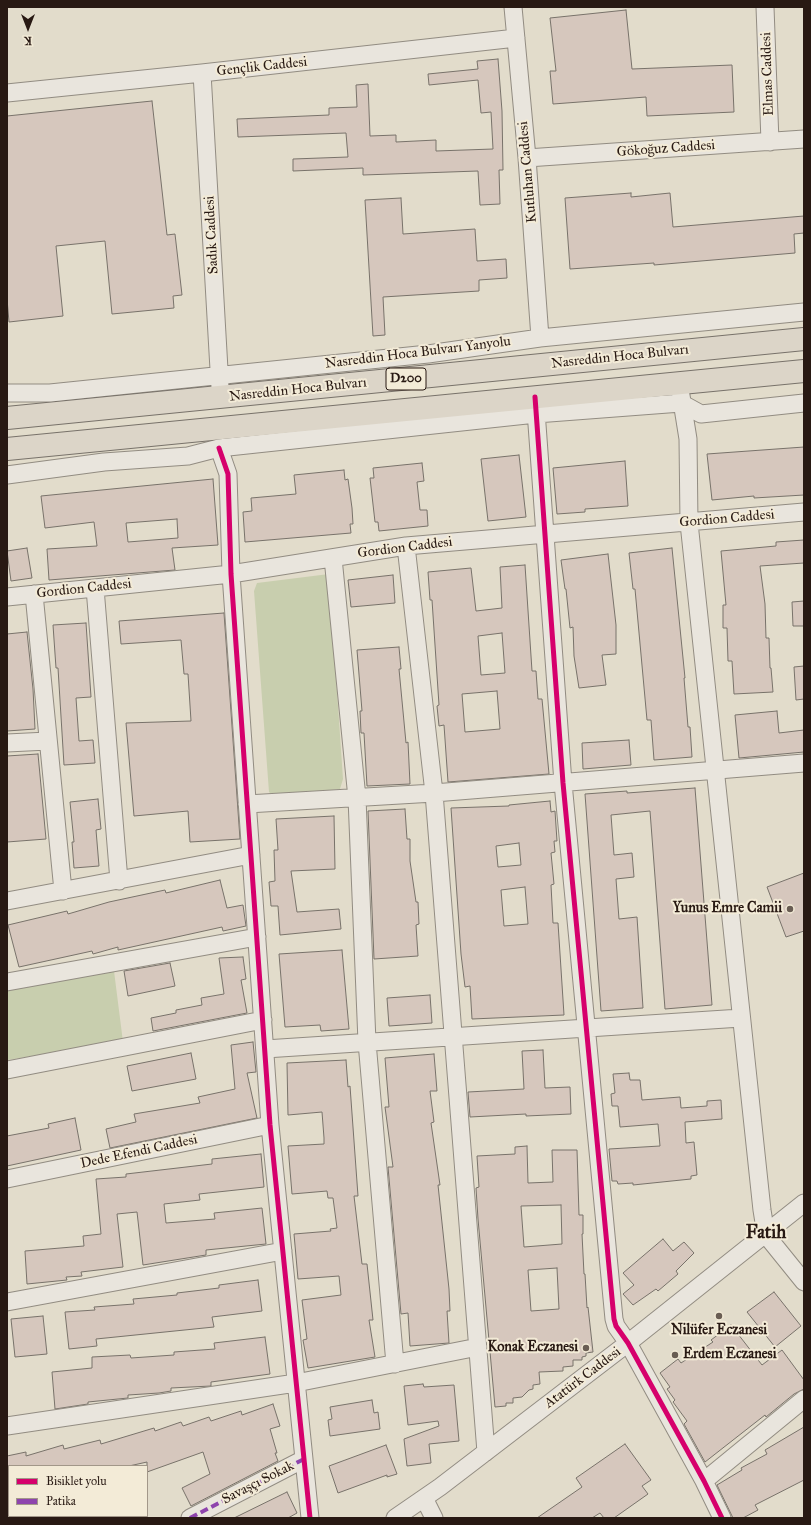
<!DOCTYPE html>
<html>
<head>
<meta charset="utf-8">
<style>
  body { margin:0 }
  #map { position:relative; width:811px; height:1525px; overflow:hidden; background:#e2dccb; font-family:"IM FELL Great Primer",serif }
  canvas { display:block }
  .frame { position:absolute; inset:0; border:8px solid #281913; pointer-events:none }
  .legend { position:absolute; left:8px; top:1465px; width:140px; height:52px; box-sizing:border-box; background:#f3ebd7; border:1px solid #a29789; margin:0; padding:5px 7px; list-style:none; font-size:12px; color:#281913 }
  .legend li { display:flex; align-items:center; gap:8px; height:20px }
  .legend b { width:20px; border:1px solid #a29789 }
  .north { position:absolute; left:8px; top:8px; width:40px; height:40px; -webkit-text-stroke:3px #f3ebd7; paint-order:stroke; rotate:180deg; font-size:11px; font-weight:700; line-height:16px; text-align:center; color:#281913 }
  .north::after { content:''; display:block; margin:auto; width:14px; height:18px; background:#281913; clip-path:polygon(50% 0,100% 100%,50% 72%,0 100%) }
</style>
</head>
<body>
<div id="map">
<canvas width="811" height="1525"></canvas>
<div class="frame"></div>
<ul class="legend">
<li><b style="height:5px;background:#d6006c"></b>Bisiklet yolu</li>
<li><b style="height:5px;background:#8e44ad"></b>Patika</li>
</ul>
<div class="north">K</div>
</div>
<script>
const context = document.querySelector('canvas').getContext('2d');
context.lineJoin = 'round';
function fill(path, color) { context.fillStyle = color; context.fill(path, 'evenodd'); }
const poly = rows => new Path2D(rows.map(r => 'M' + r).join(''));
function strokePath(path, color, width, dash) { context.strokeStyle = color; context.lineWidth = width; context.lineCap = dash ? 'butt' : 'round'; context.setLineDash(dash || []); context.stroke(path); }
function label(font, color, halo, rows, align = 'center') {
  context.font = font + ' "IM FELL Great Primer",serif'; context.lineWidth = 4; context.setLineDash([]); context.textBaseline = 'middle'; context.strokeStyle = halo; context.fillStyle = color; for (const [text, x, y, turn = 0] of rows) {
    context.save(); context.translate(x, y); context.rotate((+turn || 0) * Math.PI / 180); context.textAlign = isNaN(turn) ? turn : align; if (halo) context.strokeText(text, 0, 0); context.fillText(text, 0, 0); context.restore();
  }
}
fill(poly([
  [329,574,343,779,340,789,274,797,269,792,254,591,257,583],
  [114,971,123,1042,7,1060,7,988]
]), '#c8ceae');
const building = poly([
  [626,10,632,69,732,65,734,112,647,116,646,97,553,104,550,71,556,71,550,18,626,10],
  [498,59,502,111,503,170,499,170,500,204,480,205,478,171,363,175,363,168,293,171,293,159,348,157,346,133,238,137,237,119,329,115,329,108,357,107,356,85,368,84,370,136,396,135,396,142,436,140,436,151,493,149,491,112,481,113,478,80,429,85,428,74,478,69,477,61,498,59],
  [152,101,167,235,175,234,182,295,173,296,174,308,112,314,105,241,56,246,63,316,9,322,7,299,7,116,152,101],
  [631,193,631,197,670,193,673,227,804,216,804,233,794,234,795,253,654,265,654,263,570,269,565,198,631,193],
  [401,198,403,234,475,229,477,261,506,259,507,278,479,280,479,291,383,297,385,335,373,336,365,200,401,198],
  [804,447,804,495,754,498,754,496,712,500,707,454,804,447],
  [519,455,526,517,488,521,481,459,519,455],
  [625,461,628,506,585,509,585,512,557,514,553,468,625,461],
  [422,463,424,481,417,482,420,510,427,510,428,526,379,531,378,522,375,522,370,478,374,478,373,468,422,463],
  [344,470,345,480,348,479,352,508,353,524,350,524,351,533,245,542,243,512,252,511,251,498,296,494,294,475,344,470],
  [213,479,218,545,172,548,175,570,49,580,47,549,97,546,94,522,45,528,41,496,213,479],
  [177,519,178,538,128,542,126,523,177,519],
  [804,540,804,563,760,566,765,604,766,638,769,638,770,668,771,668,773,692,734,694,732,661,728,661,727,628,723,628,723,605,726,605,721,551,776,546,776,542,804,540],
  [27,548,32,578,11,581,7,551,27,548],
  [672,548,685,678,684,678,688,727,690,727,692,757,654,760,651,720,647,720,635,589,633,589,629,553,672,548],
  [608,554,616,625,616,654,602,655,606,685,579,688,574,656,573,627,570,628,566,589,565,589,561,560,608,554],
  [525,565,532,671,536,671,538,699,542,699,549,774,448,782,444,725,439,726,437,706,439,705,432,600,430,600,428,572,471,568,476,611,502,608,500,567,525,565],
  [502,633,505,673,481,675,478,636,502,633],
  [497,691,500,729,465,732,462,694,497,691],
  [393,575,395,603,351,607,348,580,393,575],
  [804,601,804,626,793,626,792,602,804,601],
  [224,613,240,839,190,842,188,811,134,816,126,723,191,721,188,674,184,674,181,640,121,644,119,621,224,613],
  [86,623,91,697,76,698,79,741,93,740,95,763,64,765,58,668,56,668,53,625,86,623],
  [27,632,33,689,35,729,7,731,7,634,27,632],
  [399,647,401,669,399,669,406,743,408,742,410,784,367,786,364,733,361,733,360,711,362,711,357,650,399,647],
  [804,666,804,699,796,700,794,667,804,666],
  [777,711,779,733,804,730,804,752,739,758,735,715,777,711],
  [629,740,631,765,583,769,582,743,629,740],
  [38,754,46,839,7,842,7,756,38,754],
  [695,788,712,1005,665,1009,650,811,611,815,614,855,632,853,634,877,616,879,619,919,637,917,643,1008,601,1011,585,794,627,791,627,793,695,788],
  [98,799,101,829,96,830,99,866,74,868,72,842,74,842,70,802,98,799],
  [550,801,551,812,555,811,557,841,554,841,555,852,551,853,554,884,551,885,553,923,558,923,564,1015,472,1019,470,986,465,987,461,954,451,808,509,806,509,805,550,801],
  [519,843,521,865,498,867,496,846,519,843],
  [525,887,528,924,504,926,501,890,525,887],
  [405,809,407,839,410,839,410,861,416,902,418,902,419,924,416,925,418,956,374,959,368,811,405,809],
  [334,816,335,869,291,871,297,912,339,909,341,929,280,935,278,906,271,906,269,882,275,881,274,850,278,850,276,819,334,816],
  [804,873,804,931,786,937,767,887,804,873],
  [220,880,227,908,243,905,246,926,223,931,222,927,118,950,118,947,93,954,92,951,19,967,8,925,67,911,68,914,109,902,165,890,166,893,220,880],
  [342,950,349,1029,321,1031,320,1025,285,1027,279,954,342,950],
  [243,957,246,979,241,980,247,1013,153,1031,151,1018,176,1013,176,1010,202,1005,201,998,224,994,219,958,243,957],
  [170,963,175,986,128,996,124,971,170,963],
  [430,995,432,1023,389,1026,387,998,430,995],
  [253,1042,256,1072,247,1073,257,1118,110,1148,106,1129,136,1122,134,1114,200,1103,198,1097,235,1089,231,1045,253,1042],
  [543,1050,545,1088,570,1087,571,1114,526,1116,526,1114,470,1117,468,1092,524,1089,522,1051,543,1050],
  [191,1053,196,1079,132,1091,127,1066,191,1053],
  [434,1054,437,1091,430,1091,434,1122,431,1123,440,1185,438,1185,449,1289,450,1311,447,1311,449,1343,410,1346,408,1313,401,1314,388,1167,393,1167,385,1107,389,1107,385,1058,434,1054],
  [346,1060,348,1087,350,1086,358,1196,354,1196,362,1264,367,1264,373,1320,369,1320,375,1357,308,1368,303,1340,307,1339,302,1300,341,1295,339,1276,298,1279,294,1234,331,1231,330,1229,337,1228,333,1198,328,1198,327,1191,292,1194,288,1146,324,1144,324,1138,322,1112,288,1115,287,1063,346,1060],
  [629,1073,630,1080,640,1080,642,1100,680,1097,681,1108,707,1106,707,1101,721,1100,722,1119,685,1122,686,1143,694,1142,697,1175,691,1176,691,1179,633,1185,633,1183,618,1184,617,1181,612,1181,609,1149,660,1146,658,1124,620,1127,618,1106,612,1106,611,1094,615,1093,613,1074,629,1073],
  [75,1118,81,1150,7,1166,7,1136,49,1128,48,1124,75,1118],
  [527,1146,528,1183,553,1182,552,1150,577,1150,579,1215,583,1215,583,1234,582,1234,584,1274,585,1274,587,1308,588,1307,593,1352,586,1353,586,1356,582,1357,582,1360,573,1360,573,1366,563,1367,563,1371,539,1372,540,1384,533,1385,533,1389,529,1390,522,1397,513,1398,513,1403,506,1403,506,1406,495,1407,478,1219,476,1188,479,1187,477,1156,515,1154,515,1147,527,1146],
  [561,1205,562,1244,524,1247,521,1206,561,1205],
  [557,1268,559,1309,531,1311,528,1270,557,1268],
  [261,1154,264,1187,199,1194,200,1200,164,1204,166,1223,215,1219,214,1213,262,1208,266,1244,206,1250,206,1255,143,1265,137,1212,117,1214,123,1267,81,1272,82,1276,66,1277,67,1280,27,1284,25,1251,84,1246,83,1236,101,1234,96,1179,126,1177,126,1174,212,1164,212,1159,261,1154],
  [663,1239,673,1251,684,1242,694,1253,676,1271,678,1274,658,1291,656,1289,633,1305,623,1294,634,1285,623,1273,663,1239],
  [258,1280,262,1311,212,1317,214,1327,96,1339,97,1346,69,1349,65,1312,95,1310,94,1307,134,1304,133,1299,177,1295,177,1293,219,1288,219,1285,258,1280],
  [774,1292,801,1326,775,1347,747,1312,774,1292],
  [43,1316,47,1354,15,1357,11,1319,43,1316],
  [731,1325,762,1365,782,1350,804,1380,804,1389,794,1394,766,1417,765,1415,705,1462,684,1424,687,1421,673,1402,675,1400,667,1389,670,1387,660,1373,678,1359,681,1363,713,1342,711,1340,731,1325],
  [265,1337,270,1374,211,1382,211,1386,171,1388,171,1391,159,1393,128,1395,128,1398,88,1402,88,1404,55,1409,52,1372,92,1368,92,1357,130,1355,131,1358,174,1355,174,1352,215,1349,214,1343,265,1337],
  [423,1384,424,1387,454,1385,459,1441,429,1444,431,1463,407,1466,404,1439,439,1426,438,1421,408,1425,404,1386,423,1384],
  [372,1400,374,1413,378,1412,380,1429,330,1436,328,1420,332,1419,330,1407,372,1400],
  [273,1404,280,1426,270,1429,277,1453,275,1453,278,1461,191,1506,182,1488,210,1474,203,1452,147,1472,147,1462,129,1466,7,1466,7,1456,26,1452,26,1456,63,1445,64,1449,100,1440,101,1444,154,1428,155,1431,181,1422,183,1426,209,1417,211,1421,241,1411,242,1415,273,1404],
  [804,1427,804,1480,755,1505,758,1510,743,1518,733,1518,717,1485,742,1470,741,1468,767,1454,765,1450,804,1427],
  [625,1444,651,1480,642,1486,648,1494,614,1518,604,1518,600,1513,592,1518,537,1518,582,1487,576,1478,625,1444],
  [386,1445,397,1474,387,1477,387,1475,338,1493,329,1466,386,1445],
  [287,1492,297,1513,288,1518,234,1518,287,1492]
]);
fill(building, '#d6c7bd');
strokePath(building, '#78726a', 1);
const minor = poly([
  [513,7,527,158,540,338],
  [765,7,770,142],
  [202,73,220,387],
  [7,93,202,73,516,38],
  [527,158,804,139],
  [679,383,688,439,689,523,762,1210,766,1235,804,1282],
  [7,393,50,393,428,354,540,338,804,312],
  [535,397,563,783,614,1319,616,1326,628,1343,704,1481,722,1518],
  [219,448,228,474,231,574,270,1125,310,1518],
  [7,475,104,462,188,456,219,448,536,414,681,403,701,414,804,403],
  [406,546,434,793,486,1452],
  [333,558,357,798,367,1042,395,1364],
  [95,588,119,881],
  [34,594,63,891],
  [7,597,231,574,406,546,804,512],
  [7,743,48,741],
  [247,804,434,793,804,763],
  [7,901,251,855],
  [7,982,257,937],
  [265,1049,741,1018],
  [7,1070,263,1020],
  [7,1179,270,1125],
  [7,1302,283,1251],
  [7,1426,296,1383,478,1347],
  [704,1481,804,1399],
  [424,1498,434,1518],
  [190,1518,304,1459],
  [395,1518,440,1487,628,1343,804,1203]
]);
const highway = poly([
  [7,418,804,339],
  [7,449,804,371]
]);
strokePath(minor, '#928c82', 19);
strokePath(highway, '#78726a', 24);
strokePath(minor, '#e9e5dd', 17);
strokePath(highway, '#dcd5c8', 22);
strokePath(poly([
  [190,1518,304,1459]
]), '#8e44ad', 4, [8, 4]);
strokePath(poly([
  [535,397,563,783,614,1319,616,1326,628,1343,704,1481,722,1518],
  [219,448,228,474,231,574,270,1125,310,1518]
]), '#d6006c', 5);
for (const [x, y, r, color] of [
  [790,909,4,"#695d53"],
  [719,1316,4,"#695d53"],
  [586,1348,4,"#695d53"],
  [675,1355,4,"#695d53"]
]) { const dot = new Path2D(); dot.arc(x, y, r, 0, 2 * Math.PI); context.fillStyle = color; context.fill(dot); strokePath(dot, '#f3ebd7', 1.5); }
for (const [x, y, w] of [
  [406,379,40]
]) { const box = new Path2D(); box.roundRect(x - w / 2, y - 11, w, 22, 3); context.fillStyle = '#f3ebd7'; context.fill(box); strokePath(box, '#281913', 1); }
label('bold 13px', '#281913', null, [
  ["D200",406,379]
]);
label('14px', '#281913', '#f3ebd7', [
  ["Gençlik Caddesi",262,67,-6],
  ["Elmas Caddesi",768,74,-92],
  ["Gökoğuz Caddesi",666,149,-4],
  ["Kutluhan Caddesi",528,172,-95],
  ["Sadık Caddesi",212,235,-93],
  ["Nasreddin Hoca Bulvarı Yanyolu",418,353,-7],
  ["Nasreddin Hoca Bulvarı",620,357,-6],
  ["Nasreddin Hoca Bulvarı",298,390,-6],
  ["Gordion Caddesi",727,519,-5],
  ["Gordion Caddesi",405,548,-7],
  ["Gordion Caddesi",84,589,-6],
  ["Dede Efendi Caddesi",139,1152,-12],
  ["Atatürk Caddesi",583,1378,-37],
  ["Savaşçı Sokak",258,1483,-27]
]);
label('bold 14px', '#281913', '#f3ebd7', [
  ["Yunus Emre Camii",782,909],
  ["Nilüfer Eczanesi",719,1331,"center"],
  ["Konak Eczanesi",578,1348],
  ["Erdem Eczanesi",683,1355,"left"]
], 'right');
label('bold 18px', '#281913', '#f3ebd7', [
  ["Fatih",766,1234]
]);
</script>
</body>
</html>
